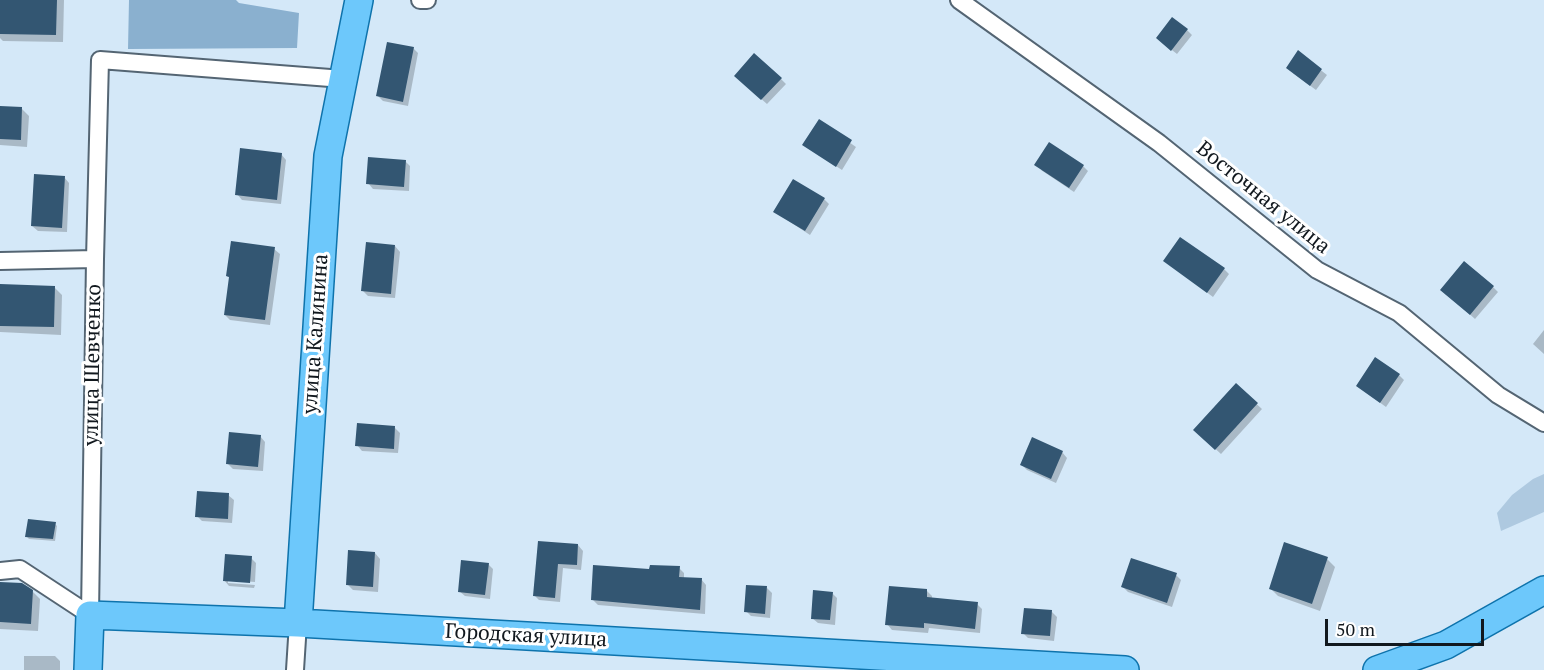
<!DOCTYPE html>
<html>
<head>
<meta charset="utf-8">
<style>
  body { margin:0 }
  #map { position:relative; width:1544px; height:670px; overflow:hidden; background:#d4e8f8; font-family:"PT Serif",serif }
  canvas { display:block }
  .scale { position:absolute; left:1325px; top:619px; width:159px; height:27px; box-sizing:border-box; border:3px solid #11181e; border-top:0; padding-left:8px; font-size:18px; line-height:21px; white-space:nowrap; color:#11181e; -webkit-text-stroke:4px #fff; paint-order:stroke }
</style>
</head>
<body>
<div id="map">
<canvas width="1544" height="670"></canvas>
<div class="scale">50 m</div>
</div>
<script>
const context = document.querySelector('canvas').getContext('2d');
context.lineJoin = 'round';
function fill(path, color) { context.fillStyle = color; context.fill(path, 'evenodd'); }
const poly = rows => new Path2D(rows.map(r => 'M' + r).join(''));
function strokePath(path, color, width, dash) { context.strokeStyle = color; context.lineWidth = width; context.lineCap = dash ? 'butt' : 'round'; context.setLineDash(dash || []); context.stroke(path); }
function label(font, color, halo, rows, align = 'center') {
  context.font = font + ' "PT Serif",serif'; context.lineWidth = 6; context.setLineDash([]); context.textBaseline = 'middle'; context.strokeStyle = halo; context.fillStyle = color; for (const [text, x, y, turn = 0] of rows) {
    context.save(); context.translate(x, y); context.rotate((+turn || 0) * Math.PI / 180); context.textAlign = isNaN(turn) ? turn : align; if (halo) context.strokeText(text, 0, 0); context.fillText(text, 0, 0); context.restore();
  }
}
fill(poly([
  [1544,474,1544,512,1501,531,1497,513,1512,495,1533,479]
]), '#aec9e0');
fill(poly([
  [129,0,236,0,239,3,299,13,297,48,128,49]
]), '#8ab0cf');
fill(poly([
  [0,0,64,0,63,42,3,41,0,38],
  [1187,30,1192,35,1177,54,1163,43],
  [413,48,418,53,408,106,383,101,378,96],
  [1299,53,1327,75,1316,90,1293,73],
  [781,79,786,84,767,104,741,81],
  [0,108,22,109,29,116,27,147,0,145],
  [819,121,856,147,842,170,804,145],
  [281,154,286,160,281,204,242,200,237,194],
  [405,161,410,166,409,191,373,189,368,183],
  [1083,166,1088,171,1074,192,1041,170],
  [64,177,69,183,67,232,38,231,32,226],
  [824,199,829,204,810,235,775,212],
  [395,246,400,252,395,298,368,296,363,291],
  [274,249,280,254,270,325,230,320,225,315,230,278,227,276],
  [1165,261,1224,269,1229,274,1213,297],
  [0,286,55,288,62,295,61,335,0,332],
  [1493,287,1498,292,1475,319,1448,295],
  [1544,330,1544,354,1533,344],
  [1399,375,1404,380,1386,407,1357,386],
  [1236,385,1262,409,1221,454,1195,430],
  [395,428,400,433,398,453,362,451,357,445],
  [260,436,265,442,263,471,233,469,228,464],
  [1062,452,1067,458,1056,483,1027,470,1022,465],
  [228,495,234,500,232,523,202,521,197,516],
  [55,524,57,526,55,541,29,539,27,537],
  [539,542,578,545,583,551,581,570,563,568,560,602,539,600,534,595],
  [375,553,380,559,378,592,353,590,348,585],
  [251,558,256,563,255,582,228,580,228,583,255,585,254,588,229,586,224,580],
  [1327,559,1335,567,1320,611,1278,596,1270,588],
  [488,564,493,569,490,599,465,596,459,591],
  [679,568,684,573,684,578,701,579,706,585,705,614,598,605,592,599,651,570],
  [1176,575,1181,580,1172,607,1128,592,1123,587],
  [0,583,32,591,40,599,38,631,0,629],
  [767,588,772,593,770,618,751,616,746,611],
  [927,591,932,596,932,599,977,604,982,609,980,633,929,628,928,633,892,630,887,624],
  [832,593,837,598,835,625,818,623,812,618],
  [1052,612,1057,617,1054,641,1028,638,1023,633],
  [24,656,55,656,60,661,60,670,24,670]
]), '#0003');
fill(poly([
  [0,0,57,0,56,35,0,34],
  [1172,17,1188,29,1171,51,1156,38],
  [387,42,414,47,403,102,376,96],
  [1298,50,1322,69,1310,86,1286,68],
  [754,53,782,78,761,100,734,76],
  [0,106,22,107,21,140,0,139],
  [819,119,852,140,836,167,802,145],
  [1049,142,1084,165,1069,188,1034,165],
  [240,148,282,153,277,200,235,195],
  [368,157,406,160,404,187,366,184],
  [34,174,65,176,62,228,31,226],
  [793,179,825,198,805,231,773,212],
  [1180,237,1225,268,1207,293,1163,261],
  [231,241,275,247,265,320,224,315,229,277,226,276],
  [366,242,395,245,391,294,361,291],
  [1464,261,1494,286,1470,315,1440,290],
  [0,284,55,286,54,327,0,326],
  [1375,357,1400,374,1380,403,1356,386],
  [1236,383,1258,403,1215,450,1193,430],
  [357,423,395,426,394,449,355,446],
  [229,432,261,435,258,467,226,464],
  [1032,437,1063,451,1051,479,1020,465],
  [197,491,229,493,228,519,195,517],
  [28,519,56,522,53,539,25,537],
  [538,541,578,544,577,565,558,564,555,598,533,596],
  [1284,542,1328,557,1312,604,1269,589],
  [348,550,375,552,373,587,346,585],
  [225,554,252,556,250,583,223,581],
  [1131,558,1177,573,1167,603,1121,587],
  [461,560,489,563,485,595,458,592],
  [593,565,649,569,650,565,680,566,679,577,702,578,700,610,591,600],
  [0,582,22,583,33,590,31,624,0,622],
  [746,585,767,586,765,614,744,612],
  [889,586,927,589,927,597,978,602,975,629,924,623,924,628,885,625],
  [813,590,833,592,830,620,811,619],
  [1024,608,1052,610,1050,636,1021,634]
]), '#335672');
const minor = poly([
  [420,0,427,0],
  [959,0,1159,143,1317,270,1399,313,1498,395,1544,423],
  [0,261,95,259],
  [0,571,20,569,90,615],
  [90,615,95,259,100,60,343,79],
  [295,670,298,623]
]);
const primary = poly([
  [298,623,328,156,359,0],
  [88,670,90,615,298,623,1125,670],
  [1377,670,1446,645,1544,590]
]);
strokePath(minor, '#546573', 20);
strokePath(primary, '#0e73ac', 30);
strokePath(minor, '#fff', 16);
strokePath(primary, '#6dc8fb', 27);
label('21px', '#11181e', '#fff', [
  ["Восточная улица",1263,198,39],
  ["улица Калинина",316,334,-86],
  ["улица Шевченко",93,365,-89],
  ["Городская улица",526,636,3]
]);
</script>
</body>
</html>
